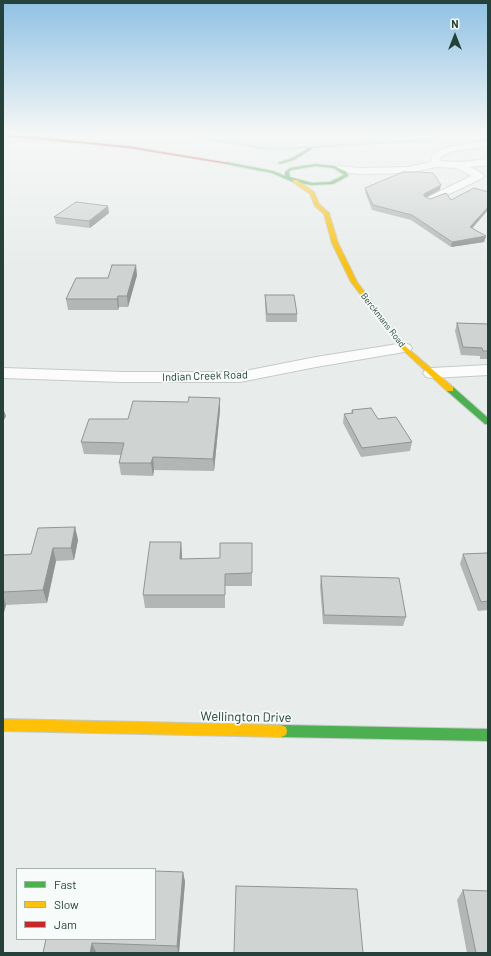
<!DOCTYPE html>
<html>
<head>
<meta charset="utf-8">
<style>
  body { margin:0 }
  #map { position:relative; width:491px; height:956px; overflow:hidden; background:#e8edeb; font-family:Barlow,sans-serif }
  canvas { display:block }
  .frame { position:absolute; inset:0; border:4px solid #24423a; pointer-events:none }
  .legend { position:absolute; left:16px; top:868px; width:140px; height:72px; box-sizing:border-box; background:#f7fbf9; border:1px solid #a3b1ad; margin:0; padding:5px 7px; list-style:none; font-size:12px; color:#24423a }
  .legend li { display:flex; align-items:center; gap:8px; height:20px }
  .legend b { width:20px; border:1px solid #a3b1ad }
  .north { position:absolute; left:435px; top:16px; width:40px; height:40px; -webkit-text-stroke:3px #f7fbf9; paint-order:stroke; rotate:0deg; font-size:11px; font-weight:700; line-height:16px; text-align:center; color:#24423a }
  .north::after { content:''; display:block; margin:auto; width:14px; height:18px; background:#24423a; clip-path:polygon(50% 0,100% 100%,50% 72%,0 100%) }
</style>
</head>
<body>
<div id="map">
<canvas width="491" height="956"></canvas>
<div class="frame"></div>
<ul class="legend">
<li><b style="height:5px;background:#4caf50"></b>Fast</li>
<li><b style="height:5px;background:#ffc107"></b>Slow</li>
<li><b style="height:5px;background:#c62828"></b>Jam</li>
</ul>
<div class="north">N</div>
</div>
<script>
const context = document.querySelector('canvas').getContext('2d');
context.lineJoin = 'round';
const poly = rows => new Path2D(rows.map(r => 'M' + r).join(''));
function fill(path, color) { context.fillStyle = color; context.fill(path, 'evenodd'); }
function strokePath(path, color, width, dash) { context.strokeStyle = color; context.lineWidth = width; context.lineCap = dash ? 'butt' : 'round'; context.setLineDash(dash || []); context.stroke(path); }
function label(font, color, halo, rows, align = 'center') {
  context.font = font + ' Barlow,sans-serif'; context.lineWidth = 3.5; context.setLineDash([]); context.textBaseline = 'middle'; context.strokeStyle = halo; context.fillStyle = color; for (const [text, x, y, turn = 0] of rows) {
    context.save(); context.translate(x, y); context.rotate((+turn || 0) * Math.PI / 180); context.textAlign = isNaN(turn) ? turn : align; if (halo) context.strokeText(text, 0, 0); context.fillText(text, 0, 0); context.restore();
  }
}
fill(poly([
  [179,133,184,133,262,147,281,148,429,139,451,133,455,133,429,141,281,150,262,149,225,143,179,133]
]), '#a9d4db');
const street = poly([
  [488,140,488,146,449,152,440,158,441,161,459,162,488,159,488,165,470,167,483,174,484,176,483,178,430,203,424,200,426,198,471,176,457,168,436,167,408,173,361,174,339,172,334,169,339,166,361,168,408,167,431,162,432,155,443,148,488,140],
  [404,343,410,345,412,348,410,351,316,367,240,382,122,382,3,378,3,368,122,372,240,372,316,357,404,343],
  [488,365,488,375,432,378,426,377,423,373,426,369,432,368,488,365]
]);
const fast = poly([
  [309,148,312,149,294,160,280,164,278,163,292,158,309,148],
  [227,162,273,171,285,176,285,172,290,168,315,164,334,166,347,172,348,176,333,184,312,185,293,182,272,173,225,164,227,162],
  [315,166,333,168,344,175,330,182,312,183,290,177,289,172,291,170,315,166],
  [447,387,453,387,488,418,488,424,485,424,447,391,447,387],
  [281,725,488,729,488,741,281,737,276,735,275,731,276,727,281,725]
]);
const slow = poly([
  [293,180,297,180,314,192,319,204,329,213,338,243,357,282,406,347,453,387,453,391,447,391,402,349,351,282,332,243,324,214,315,206,310,194,293,182,293,180],
  [3,719,281,725,286,727,287,731,286,735,281,737,3,731,3,719]
]);
const jam = poly([
  [3,134,128,146,229,163,227,164,128,148,3,136,3,134]
]);
strokePath(street, '#c5cac8', 2);
strokePath(fast, '#c3cbc8', 2);
strokePath(slow, '#c3cbc8', 2);
strokePath(jam, '#c3cbc8', 2);
fill(street, '#fcfcfc');
fill(fast, '#4caf50');
fill(slow, '#ffc107');
fill(jam, '#c62828');
fill(poly([
  [365,188,440,190,426,197,430,199,451,200,488,192,488,210,472,228,486,236,484,242,451,247,411,220,372,210,365,192],
  [109,213,90,228,56,224,54,217],
  [137,275,128,307,119,307,118,310,68,310,66,299,108,278],
  [265,295,297,314,297,322,266,322,265,303],
  [457,323,488,324,488,359,480,359,480,356,461,355,455,331],
  [220,398,220,410,214,471,154,470,153,476,121,475,119,463,121,455,84,454,81,442,128,419,188,402],
  [352,410,378,419,412,442,410,451,361,457,343,423,344,414,351,413],
  [75,527,78,540,74,560,56,561,47,603,6,605,3,616,3,555,31,554],
  [181,542,182,559,252,573,252,586,225,586,225,608,145,608,143,595],
  [463,554,488,556,488,610,478,611,460,564],
  [321,576,406,617,403,626,323,624,320,586],
  [183,872,185,882,179,953,120,953,96,952,43,953],
  [463,890,488,953,467,953,457,900]
]), '#b2b6b5');
fill(poly([
  [441,185,440,190,423,199,424,194],
  [108,206,109,213,90,228,89,221],
  [488,207,488,210,469,232,470,227],
  [486,236,484,242,451,247,452,242],
  [136,265,137,275,128,307,127,296],
  [118,296,119,307,118,310,117,299],
  [220,398,220,410,214,471,213,459],
  [3,408,6,416,3,422],
  [153,457,154,470,153,476,151,463],
  [75,527,78,540,74,560,71,548],
  [181,542,182,555,181,571,180,559],
  [53,548,56,561,47,603,43,590],
  [3,595,6,605,3,616],
  [183,872,185,882,179,953,178,953,177,946],
  [92,943,96,952,96,953,90,953]
]), '#919493');
const building = poly([
  [403,172,418,172,433,173,441,185,424,194,424,196,430,199,446,193,451,200,474,188,488,192,488,207,470,227,486,236,452,242,412,215,373,205,365,188,403,172],
  [76,202,108,206,89,221,54,217,76,202],
  [112,265,136,265,127,296,118,296,117,299,66,299,76,278,108,278,112,265],
  [265,295,294,295,297,314,267,314,265,295],
  [457,323,488,324,488,351,483,351,482,348,463,347,457,323],
  [189,397,220,398,213,459,153,457,151,463,119,463,124,443,81,442,89,419,128,419,133,401,188,402,189,397],
  [371,408,378,419,396,417,412,442,362,448,344,414,353,413,352,410,371,408],
  [75,527,71,548,53,548,43,590,3,592,3,555,31,554,38,528,75,527],
  [150,542,181,542,180,559,220,558,220,543,252,543,252,573,225,574,225,595,143,595,150,542],
  [487,553,488,556,488,601,481,602,463,554,487,553],
  [321,576,399,578,406,617,324,615,321,576],
  [155,871,183,872,177,946,92,943,90,953,43,953,46,939,155,939,155,871],
  [236,886,357,889,363,953,234,953,236,886],
  [463,890,488,891,488,953,476,953,463,890]
]);
fill(building, '#cfd4d2');
strokePath(building, '#919493', 1);
const sky = context.createLinearGradient(0, 0, 0, 267);
sky.addColorStop(0, '#8fc1e3');
sky.addColorStop(0.5, '#f5f7f6');
sky.addColorStop(1, '#f5f7f600');
context.fillStyle = sky;
context.fillRect(0, 0, 491, 267);
label('9px', '#24423a', '#f7fbf9', [
  ["Berckmans Road",383,320,52]
]);
label('11px', '#24423a', '#f7fbf9', [
  ["Indian Creek Road",205,376,-2]
]);
label('13px', '#24423a', '#f7fbf9', [
  ["Wellington Drive",246,717,1]
]);
</script>
</body>
</html>
